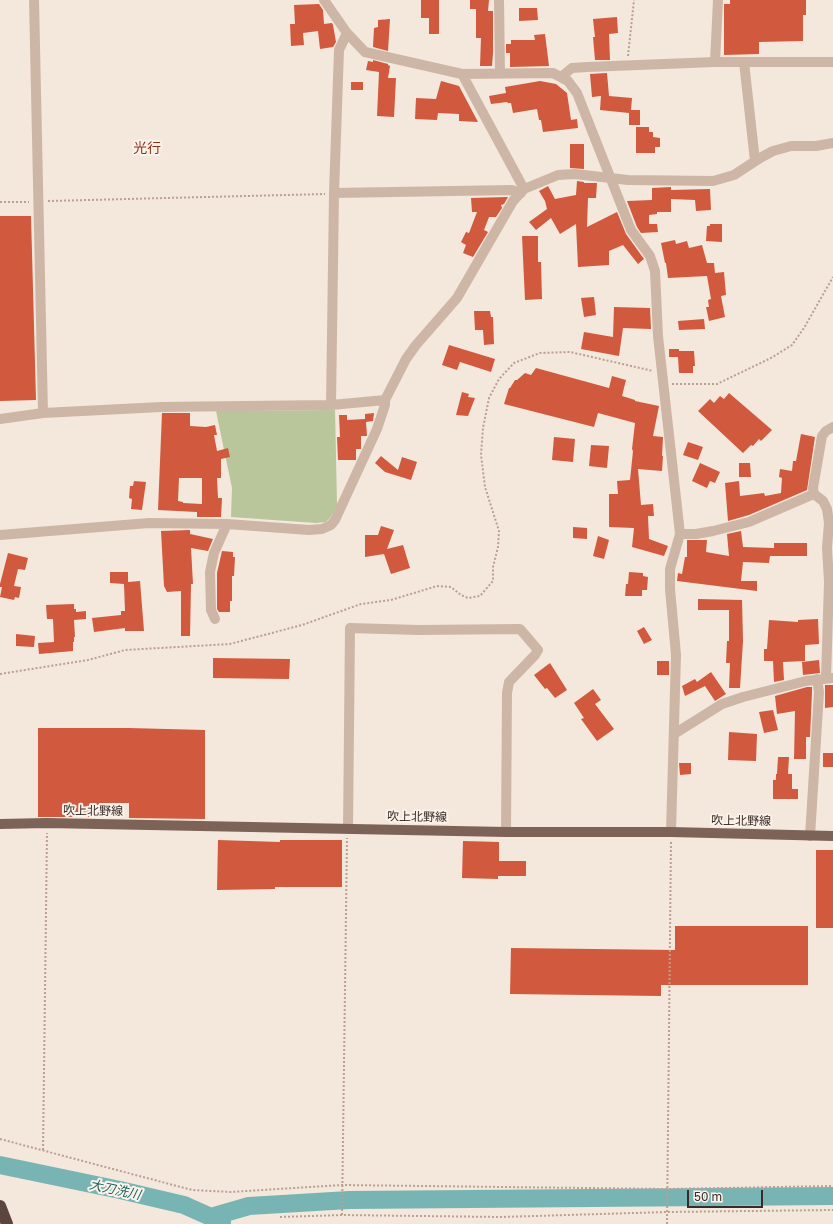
<!DOCTYPE html>
<html>
<head>
<meta charset="utf-8">
<style>
  body { margin:0 }
  #map { position:relative; width:833px; height:1224px; overflow:hidden; background:#f4e7dc; font-family:"Golos Text",sans-serif }
  canvas { display:block }
  .scale { position:absolute; left:687px; top:1190px; width:76px; height:18px; box-sizing:border-box; border:2px solid #392c28; border-top:0; padding-left:5px; font-size:12px; line-height:14px; white-space:nowrap; color:#392c28; -webkit-text-stroke:3px #fbf2e9; paint-order:stroke }
</style>
</head>
<body>
<div id="map">
<canvas width="833" height="1224"></canvas>
<div class="scale">50 m</div>
</div>
<script>
const context = document.querySelector('canvas').getContext('2d');
context.lineJoin = 'round';
function fill(path, color) { context.fillStyle = color; context.fill(path, 'evenodd'); }
const poly = rows => new Path2D(rows.map(r => 'M' + r).join(''));
function strokePath(path, color, width, dash) { context.strokeStyle = color; context.lineWidth = width; context.lineCap = dash ? 'butt' : 'round'; context.setLineDash(dash || []); context.stroke(path); }
function label(font, color, halo, rows, align = 'center') {
  context.font = font + ' "Golos Text","Noto Sans JP",sans-serif'; context.lineWidth = 4; context.setLineDash([]); context.textBaseline = 'middle'; context.strokeStyle = halo; context.fillStyle = color; for (const [text, x, y, turn = 0] of rows) {
    context.save(); context.translate(x, y); context.rotate((+turn || 0) * Math.PI / 180); context.textAlign = isNaN(turn) ? turn : align; if (halo) context.strokeText(text, 0, 0); context.fillText(text, 0, 0); context.restore();
  }
}
fill(poly([
  [335,410,337,505,330,518,326,522,316,523,231,517,232,488,216,411]
]), '#b9c59a');
strokePath(poly([
  [0,1165,120,1190,184,1205,222,1222],
  [211,1217,249,1206,349,1200,833,1196]
]), '#78b4b4', 18);
fill(poly([
  [421,0,439,0,439,34,429,34,429,18,421,18],
  [470,0,489,0,488,11,493,11,493,53,492,66,480,66,481,38,476,38,476,9,470,9],
  [730,0,806,0,806,15,803,15,803,41,759,42,759,54,724,55,724,4,730,4],
  [319,4,323,10,324,24,332,23,333,25,336,42,333,47,320,49,318,31,303,33,304,45,291,46,290,24,295,24,294,5],
  [519,8,537,8,538,20,519,21],
  [617,17,618,33,609,34,610,60,595,60,593,37,595,37,593,19],
  [390,19,388,51,373,47,374,28,378,27,378,20],
  [545,34,549,66,510,67,510,53,506,53,506,44,511,44,511,40,535,40,534,35],
  [373,60,388,64,388,65,390,66,388,78,396,78,394,117,377,116,379,72,366,70,368,61,373,62],
  [607,73,609,96,632,98,631,110,640,110,640,125,629,125,629,113,600,110,601,96,592,97,590,74],
  [441,81,459,86,478,122,459,121,459,114,438,113,437,120,415,119,416,98,436,99],
  [540,81,556,84,567,93,571,120,577,119,578,128,543,132,541,120,539,120,537,109,513,113,511,103,508,103,507,102,491,104,489,96,506,93,505,87],
  [351,82,363,82,363,90,351,90],
  [636,127,649,127,649,132,653,132,653,137,660,138,660,147,655,147,655,153,636,153],
  [570,144,584,144,584,169,570,168],
  [577,181,584,182,584,183,597,183,596,198,588,198,587,227,617,212,626,234,644,259,638,264,623,245,609,251,609,265,578,267,576,224,560,234,551,218,536,230,529,222,547,209,545,201,539,191,548,186,555,199,576,195],
  [671,187,671,190,710,189,711,210,696,211,695,200,671,199,671,212,657,212,657,214,649,215,649,224,657,224,658,232,641,233,637,227,627,201,652,200,652,188],
  [508,197,504,204,501,205,502,208,496,217,489,217,484,230,488,232,473,257,463,253,466,245,461,242,466,232,469,233,477,212,472,212,471,198],
  [0,216,31,216,36,400,0,401],
  [710,224,722,224,722,242,706,241,707,226,710,226],
  [522,236,538,236,538,262,541,262,542,299,525,300],
  [675,240,676,244,687,241,689,248,702,245,707,263,714,263,715,273,724,272,726,295,721,296,725,317,709,321,706,307,709,307,708,300,711,299,707,276,668,278,666,263,665,263,661,243],
  [594,297,596,315,584,317,581,298],
  [614,307,650,308,651,329,623,328,619,356,581,349,584,332,613,337],
  [474,311,490,311,491,317,493,317,494,344,484,345,483,330,475,330],
  [704,319,705,329,679,330,678,321],
  [449,345,495,359,491,372,460,362,457,370,442,365],
  [669,349,679,349,679,351,694,351,695,366,693,366,693,373,679,373,678,357,669,357],
  [536,368,609,388,612,376,626,380,622,396,635,400,635,401,659,406,653,436,663,437,662,456,663,456,662,471,638,469,641,505,653,504,654,516,648,516,649,539,668,546,664,556,632,547,634,528,609,527,609,494,618,494,617,481,630,480,633,451,632,449,635,423,598,413,594,427,504,404,509,388,510,388,515,380,517,380,525,373,531,375],
  [462,392,469,394,468,397,475,398,468,416,456,415],
  [729,393,772,430,761,441,759,439,753,446,751,445,743,453,698,411,710,399,714,403,720,396,724,399],
  [162,413,190,413,190,426,206,427,215,425,217,435,214,435,217,451,228,448,230,457,221,459,221,478,217,478,218,498,222,498,221,517,197,517,197,512,158,510],
  [179,478,202,478,202,504,183,503,183,502,178,501],
  [374,413,373,421,366,422,367,436,361,436,361,449,356,449,356,460,338,460,337,437,340,437,339,415,347,415,347,420,365,419,365,414],
  [801,434,815,437,807,490,749,515,728,521,725,483,739,481,740,496,764,493,765,496,781,493,782,478,779,477,780,469,792,471,793,461,796,461],
  [554,437,575,439,573,462,552,460],
  [688,442,703,447,698,460,683,455],
  [591,445,609,446,607,468,589,466],
  [381,456,398,470,402,457,417,462,411,480,385,472,375,463],
  [700,463,720,472,715,483,710,481,707,488,692,481],
  [739,463,750,463,751,477,739,477],
  [134,481,146,482,142,510,131,509,132,499,129,498,130,486,133,486],
  [381,526,394,530,387,549,403,545,410,568,391,574,384,554,365,557,365,535,378,535],
  [573,527,587,528,587,539,573,538],
  [190,530,190,534,213,539,208,551,191,548,193,584,191,584,190,636,181,636,181,591,167,592,164,586,161,531],
  [741,531,743,547,774,548,774,543,807,543,807,556,770,556,769,563,743,562,741,581,757,581,757,591,677,581,678,573,682,574,685,557,687,557,687,540,707,540,706,552,729,556,727,534],
  [598,536,609,540,604,559,593,556],
  [222,551,233,552,233,557,235,557,234,576,232,576,232,601,230,601,230,612,219,612,217,609,217,573],
  [8,553,28,558,25,570,18,569,14,586,21,587,19,598,15,597,14,600,0,597,2,587,0,587,0,584],
  [110,572,128,572,128,582,140,581,144,631,125,631,125,628,94,632,92,618,121,615,121,611,125,611,124,584,110,583],
  [629,572,643,573,643,576,648,577,647,590,642,590,642,596,625,596,626,584,628,584],
  [698,599,742,600,743,641,740,688,729,688,730,663,726,663,727,641,729,641,729,610,698,610],
  [74,604,74,609,76,609,76,612,86,611,86,619,74,620,75,637,74,637,74,642,73,642,73,651,39,654,38,643,54,642,53,619,47,619,46,605],
  [818,619,819,644,805,645,805,661,783,662,784,680,774,682,773,661,764,661,764,649,767,649,769,620,798,622,798,620],
  [644,627,652,640,644,644,637,631],
  [16,634,35,636,34,647,16,646],
  [213,658,290,659,289,679,213,678],
  [819,660,820,673,803,675,802,662],
  [657,661,669,661,669,675,657,675],
  [550,663,567,690,555,698,547,688,545,689,534,675],
  [711,672,726,694,715,701,705,686,685,696,682,686,695,679,697,682],
  [825,685,833,685,833,707,825,708],
  [807,687,812,687,812,692,810,737,806,737,806,759,794,759,795,711,777,714,775,696],
  [593,689,601,700,595,704,614,729,597,741,581,719,584,718,574,703],
  [773,710,778,730,764,733,759,712],
  [38,728,129,728,205,730,205,819,129,818,129,803,99,803,99,817,38,817],
  [729,732,757,734,756,761,728,760],
  [823,753,833,753,833,767,823,767],
  [778,757,789,757,788,774,792,774,792,789,798,789,798,799,773,799,773,780,776,780,776,774,777,774],
  [679,763,691,763,691,774,680,775],
  [218,840,280,842,280,840,342,840,342,887,275,887,275,889,217,890],
  [463,841,499,842,499,861,526,861,526,876,498,876,498,879,462,878],
  [816,850,833,850,833,928,816,928],
  [675,926,808,926,808,985,661,985,661,996,510,994,511,948,675,950]
]), '#d1593d');
strokePath(poly([
  [628,56,634,0],
  [48,201,325,194],
  [0,202,29,202],
  [672,384,717,384,771,358,792,345,804,328,833,277],
  [0,674,88,660,125,650,230,644,302,625,361,604,391,600,437,586,451,587,461,595,468,598,480,596,493,581,493,567,498,547,499,531,485,487,481,455,483,428,489,398,499,379,514,363,540,353,570,352,653,371],
  [0,1139,192,1190,231,1192,342,1185,667,1189,833,1186],
  [43,1150,47,833],
  [342,1215,347,838],
  [280,1217,342,1215,501,1217,667,1212,833,1210],
  [667,1224,671,841]
]), '#baa090', 2, [2, 2]);
strokePath(poly([
  [34,0,43,413],
  [324,0,347,33,365,52,462,74,553,73,568,81,577,93,631,230,650,256,655,271,658,336,680,534,670,569,670,589,676,655,671,832],
  [499,0,500,73],
  [715,62,718,0],
  [744,62,755,161],
  [462,74,524,189],
  [561,77,572,68,587,67,715,62,833,62],
  [334,193,512,190,521,193],
  [331,405,334,193,339,50,347,33],
  [0,419,43,413,161,407,331,405,385,400],
  [814,494,823,501,827,509,829,523,827,548,829,582,826,678],
  [814,494,813,488,822,436,826,431,833,427],
  [680,534,696,534,713,531,749,522,814,494],
  [0,535,149,523,227,524,309,530,322,529,331,525,335,520,377,429,385,405,385,400,406,359,416,345,457,298,513,201,524,189,558,175,575,174,628,180,713,181,734,175,760,158,773,151,791,146,816,146,833,143],
  [215,619,211,610,210,572,214,553,227,524],
  [674,734,722,704,743,697,806,681,833,678],
  [348,829,350,628,419,630,520,629,538,650,535,655,509,682,507,693,506,832],
  [810,836,819,692,817,679]
]), '#ceb6a6', 10);
strokePath(poly([
  [0,824,47,823,506,832,671,832,833,836]
]), '#7d6257', 10);
strokePath(poly([
  [0,1206,7,1224]
]), '#5b453e', 12);
label('12px', '#392c28', '#fbf2e9', [
  ["吹上北野線",93,811,1],
  ["吹上北野線",417,817,1],
  ["吹上北野線",741,821,1]
]);
label('italic 13px', '#195e5f', '#fbf2e9', [
  ["大刀洗川",115,1190,12]
]);
label('14px', '#902f19', '#fbf2e9', [
  ["光行",147,149]
]);
</script>
</body>
</html>
